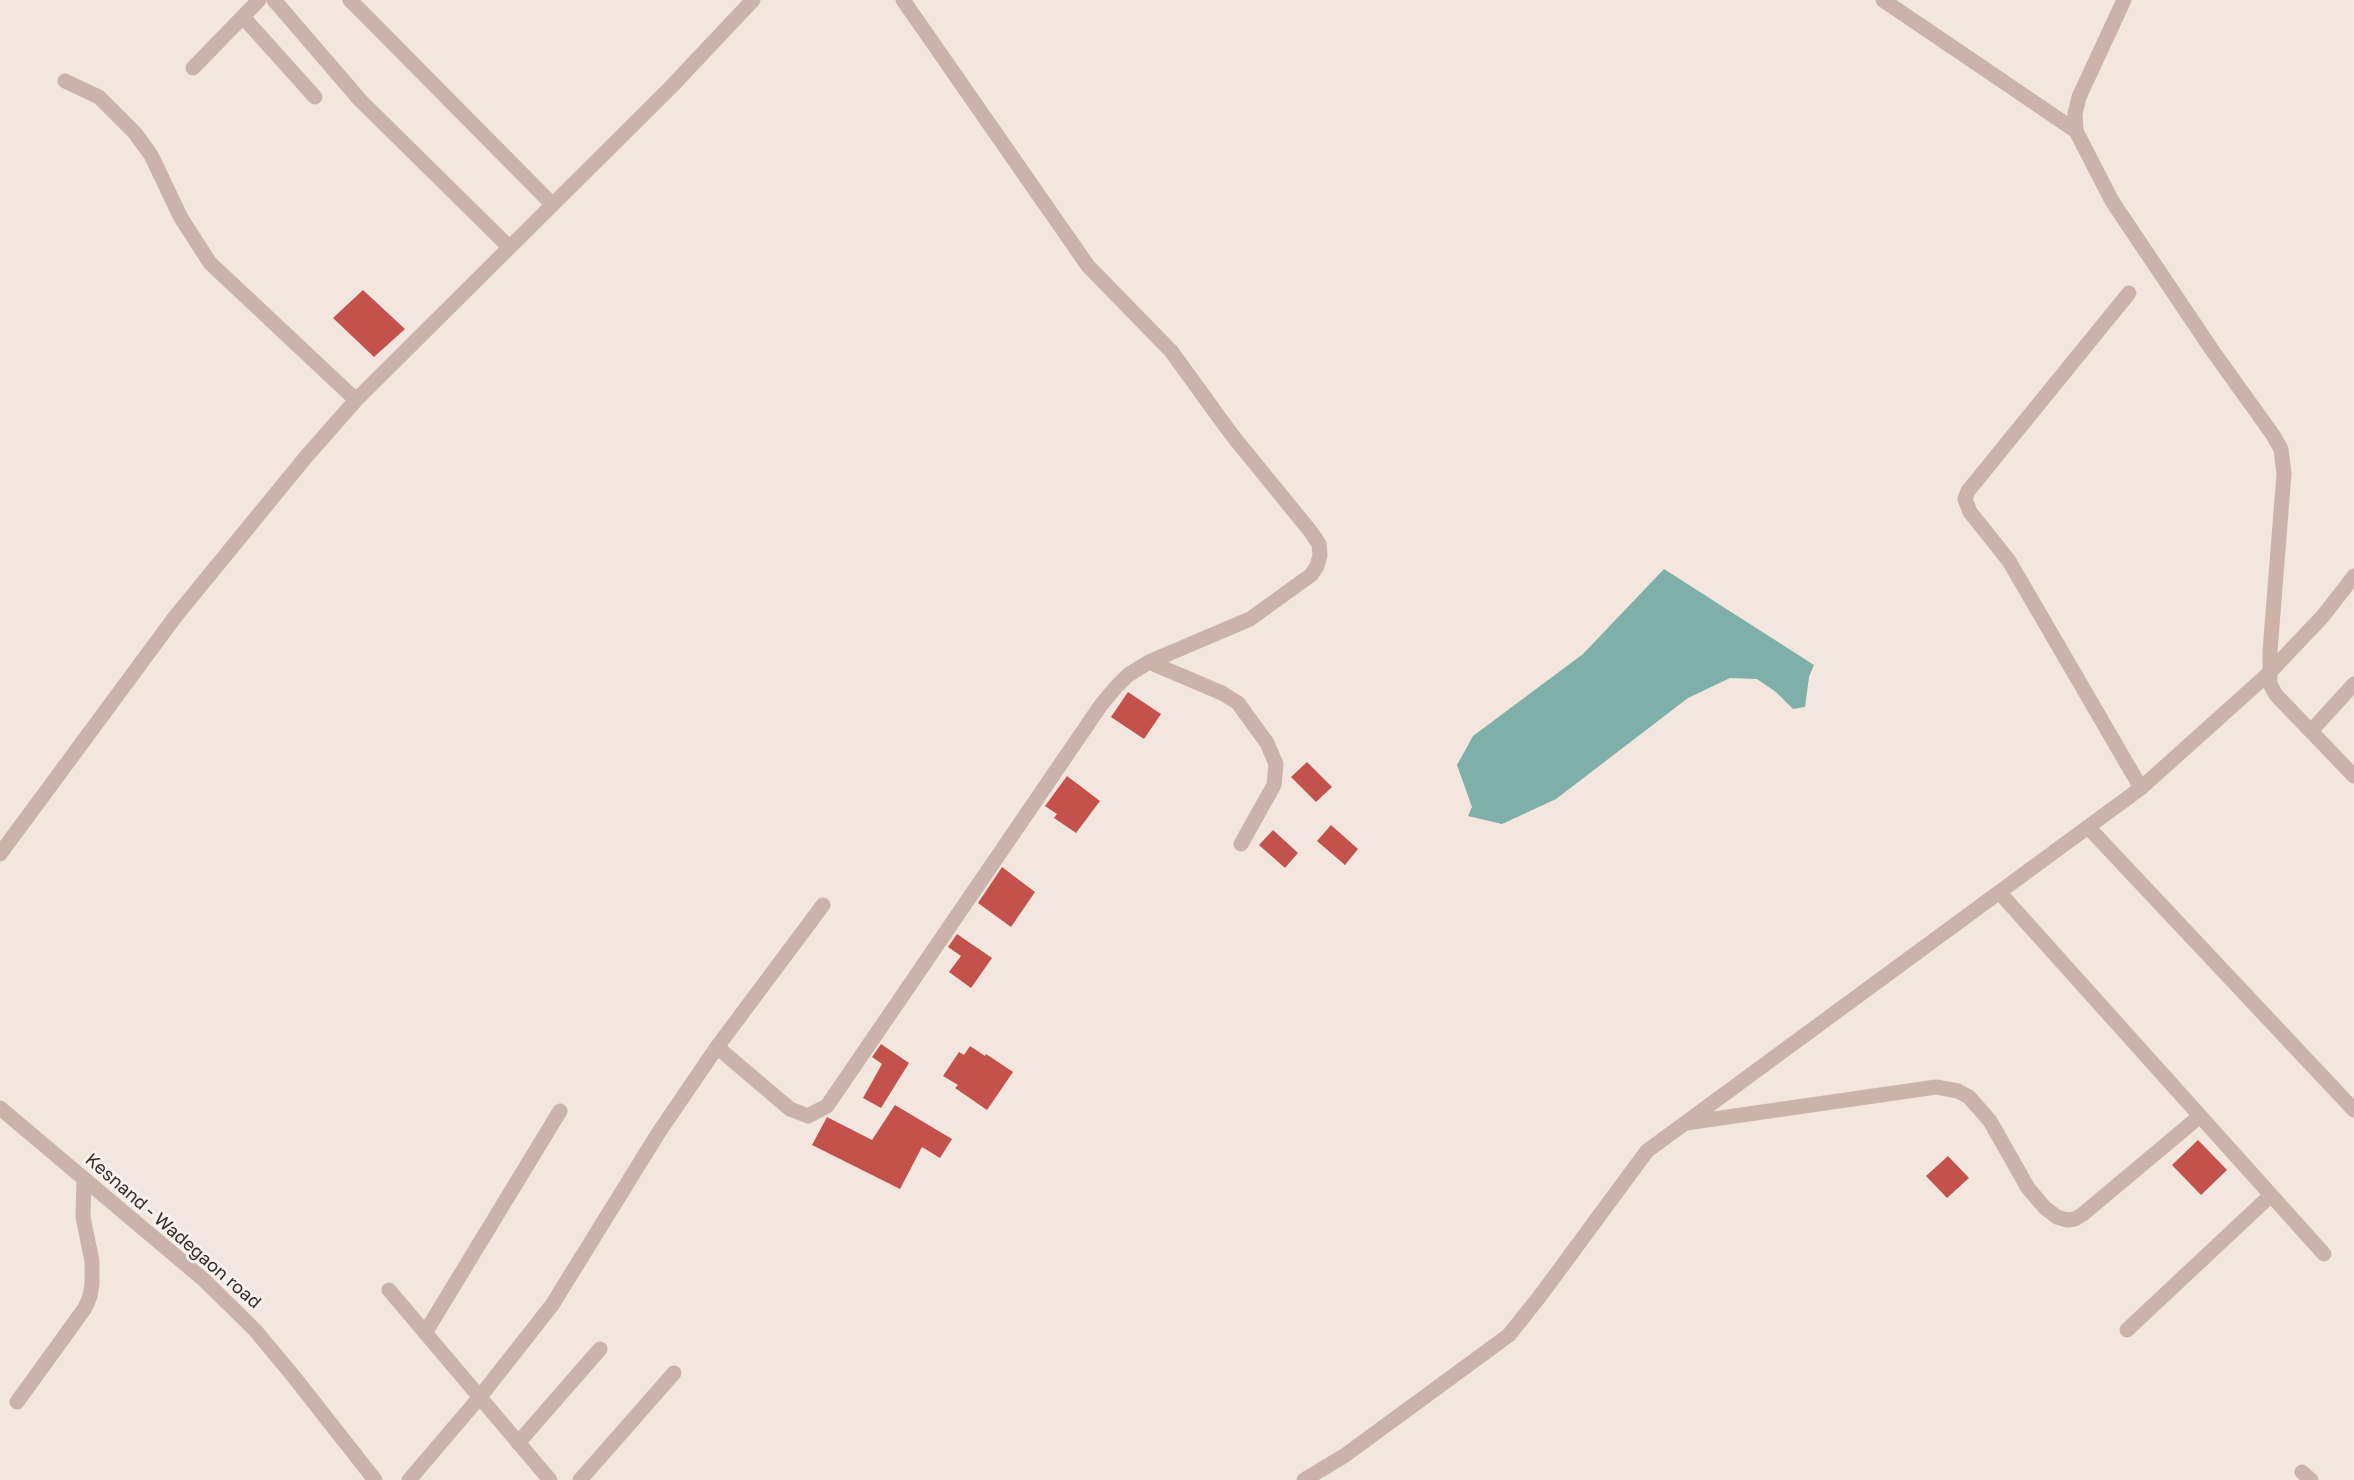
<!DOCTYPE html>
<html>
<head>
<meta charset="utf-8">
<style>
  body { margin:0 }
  canvas { display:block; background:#f3e6df }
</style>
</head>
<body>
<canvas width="2354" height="1480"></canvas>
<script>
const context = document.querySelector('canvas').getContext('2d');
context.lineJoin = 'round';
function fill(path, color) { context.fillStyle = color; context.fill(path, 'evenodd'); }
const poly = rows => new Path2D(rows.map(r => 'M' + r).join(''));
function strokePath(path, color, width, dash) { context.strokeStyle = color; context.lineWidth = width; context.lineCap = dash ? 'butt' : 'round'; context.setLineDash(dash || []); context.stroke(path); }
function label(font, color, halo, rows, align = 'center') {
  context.font = font + ' "Golos Text",sans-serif'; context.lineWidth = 6; context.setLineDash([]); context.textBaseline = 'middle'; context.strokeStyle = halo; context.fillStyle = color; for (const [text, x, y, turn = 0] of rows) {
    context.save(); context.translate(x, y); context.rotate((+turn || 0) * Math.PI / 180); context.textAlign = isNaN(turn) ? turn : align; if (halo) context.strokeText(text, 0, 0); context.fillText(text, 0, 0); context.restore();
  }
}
fill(poly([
  [1664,569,1814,665,1809,677,1805,707,1793,709,1776,692,1757,679,1730,678,1688,698,1556,799,1502,824,1468,816,1472,807,1457,765,1473,736,1583,654]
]), '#7eafa8');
fill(poly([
  [363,290,405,329,374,357,333,318],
  [1128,692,1161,714,1144,739,1111,717],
  [1307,762,1332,787,1316,802,1291,777],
  [1067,776,1100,801,1076,833,1054,818,1057,814,1045,806],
  [1331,825,1358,849,1345,865,1317,841],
  [1273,830,1298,853,1285,868,1259,845],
  [1002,867,1035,892,1011,927,978,903],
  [957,934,992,958,971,988,949,972,961,956,948,947],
  [881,1044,909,1063,881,1108,863,1098,882,1064,872,1057],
  [970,1046,985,1056,986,1054,1013,1072,987,1110,955,1088,958,1085,943,1076,959,1052,964,1055],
  [895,1105,952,1139,940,1158,922,1147,900,1189,812,1145,827,1117,872,1140],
  [2198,1140,2227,1170,2201,1195,2172,1165],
  [1948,1156,1969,1178,1947,1198,1926,1176]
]), '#c4524c');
strokePath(poly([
  [274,0,360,100,509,247],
  [350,0,552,204],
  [1883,0,2076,131],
  [2124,0,2079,97,2075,114,2076,131,2112,201,2212,350,2273,435,2281,449,2284,474,2270,651,2270,684,2276,695,2354,776],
  [243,17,315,97],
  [193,68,259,0],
  [65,81,99,97,135,133,151,155,181,218,210,263,356,400],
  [2129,293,1968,491,1965,499,1970,512,2009,561,2141,788],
  [1149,662,1222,693,1238,703,1267,743,1276,764,1274,785,1241,844],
  [2311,731,2354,684],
  [2088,827,2354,1110],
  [0,854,175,617,305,458,356,400,670,88,753,0],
  [1999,892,2324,1254],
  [717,1047,790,1109,808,1116,827,1106,1101,705,1116,687,1128,675,1149,662,1250,619,1311,575,1317,566,1320,555,1319,544,1311,532,1232,435,1171,351,1088,266,903,0],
  [0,1108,203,1279,255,1330,294,1377,375,1480],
  [1686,1123,1936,1087,1958,1091,1969,1097,1990,1121,2028,1188,2045,1208,2057,1217,2067,1220,2075,1219,2083,1214,2200,1116],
  [389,1290,550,1480],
  [2127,1330,2271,1195],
  [425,1333,560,1111],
  [17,1402,85,1308,90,1296,92,1284,92,1261,83,1217,84,1179],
  [518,1443,600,1349],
  [2302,1472,2311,1480],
  [409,1480,479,1398,552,1305,659,1132,717,1047,823,905],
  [580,1480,674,1373],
  [1304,1480,1344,1456,1509,1335,1540,1296,1647,1151,2141,788,2268,674,2323,616,2354,576]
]), '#cbb3ab', 15);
label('18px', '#392c2a', '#faf1ec', [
  ["Kesnand - Wadegaon road",173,1231,41]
]);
</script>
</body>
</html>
